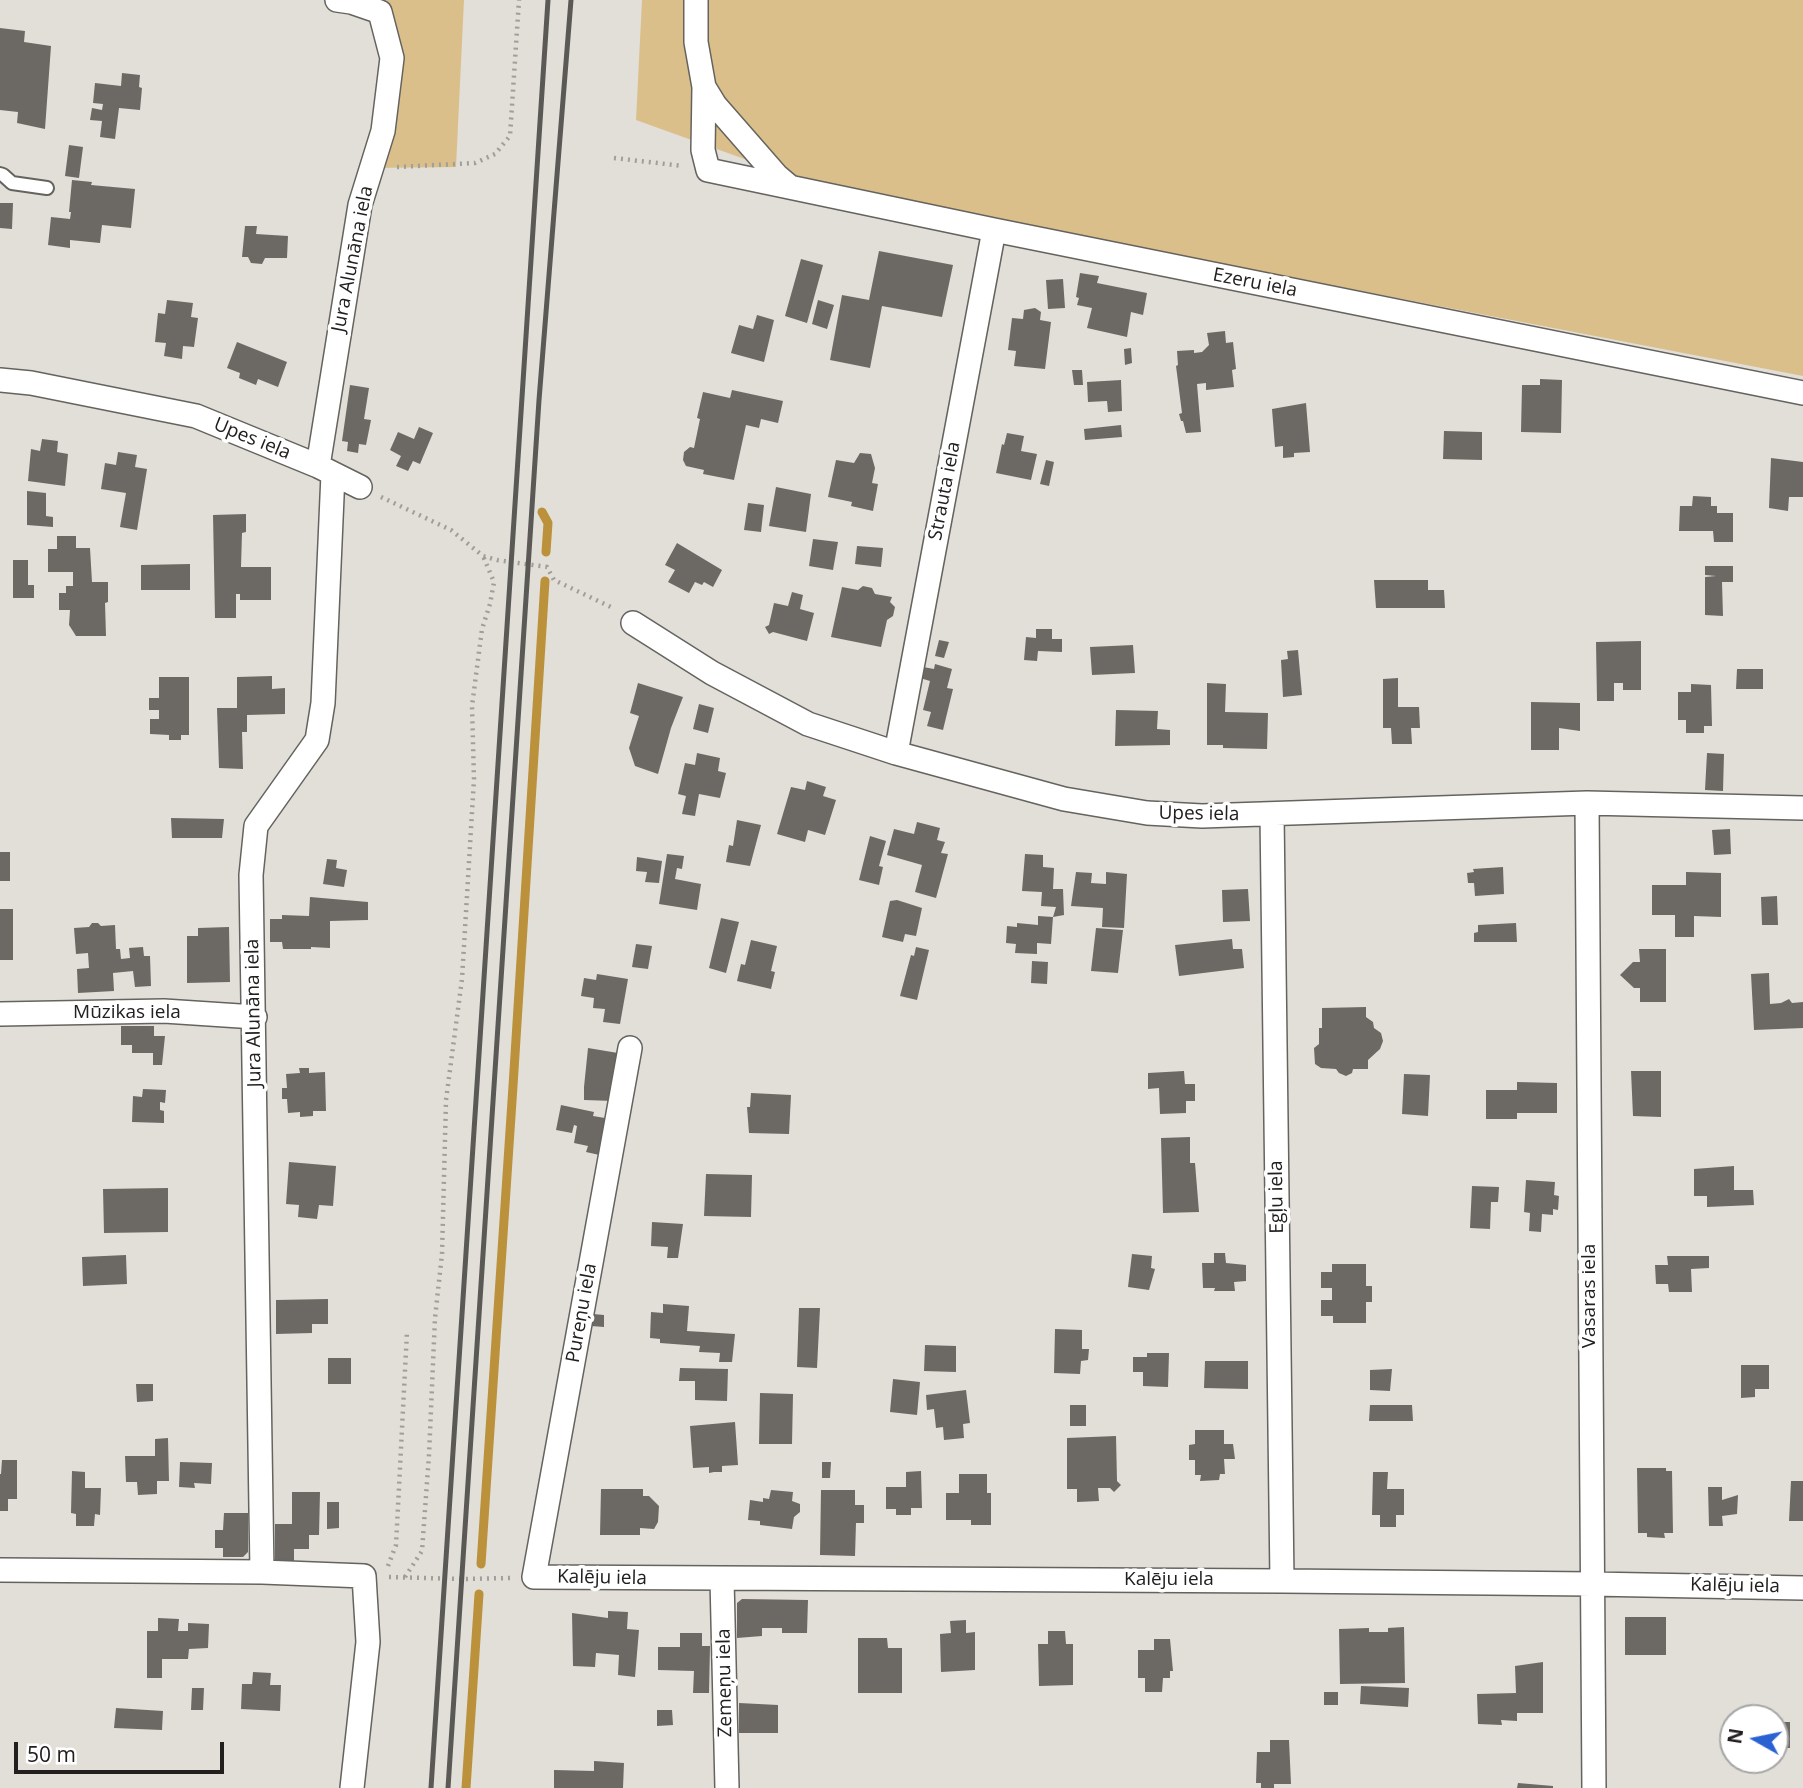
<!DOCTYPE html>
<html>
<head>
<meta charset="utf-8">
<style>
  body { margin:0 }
  #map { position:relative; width:1803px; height:1788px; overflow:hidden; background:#e2dfd9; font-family:"Open Sans",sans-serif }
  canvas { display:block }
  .north { position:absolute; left:1719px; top:1704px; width:70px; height:70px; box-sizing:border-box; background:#fff; border:2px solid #a6a6a5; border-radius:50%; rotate:279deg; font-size:19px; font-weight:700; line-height:28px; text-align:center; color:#21201e }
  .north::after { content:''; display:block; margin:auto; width:24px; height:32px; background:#2a63d1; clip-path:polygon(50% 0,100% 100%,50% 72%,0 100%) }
  .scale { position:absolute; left:14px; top:1742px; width:210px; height:32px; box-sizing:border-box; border:4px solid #21201e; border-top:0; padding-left:9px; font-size:21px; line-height:24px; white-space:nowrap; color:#21201e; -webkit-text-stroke:5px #fff; paint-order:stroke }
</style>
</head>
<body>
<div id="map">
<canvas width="1803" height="1788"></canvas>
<div class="north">N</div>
<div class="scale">50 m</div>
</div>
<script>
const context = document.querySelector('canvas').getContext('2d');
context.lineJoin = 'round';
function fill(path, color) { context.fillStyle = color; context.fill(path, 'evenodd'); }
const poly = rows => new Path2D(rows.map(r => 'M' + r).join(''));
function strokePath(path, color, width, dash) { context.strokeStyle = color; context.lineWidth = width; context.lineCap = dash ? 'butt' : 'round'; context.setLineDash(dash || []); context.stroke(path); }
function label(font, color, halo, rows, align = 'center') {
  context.font = font + ' "Open Sans",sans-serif'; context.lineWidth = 7; context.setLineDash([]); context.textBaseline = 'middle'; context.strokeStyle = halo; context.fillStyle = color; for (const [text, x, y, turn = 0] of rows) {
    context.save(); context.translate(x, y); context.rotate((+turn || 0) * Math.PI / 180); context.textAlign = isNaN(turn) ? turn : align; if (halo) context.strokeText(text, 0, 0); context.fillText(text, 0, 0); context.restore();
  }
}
fill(poly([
  [337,0,464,0,456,167,371,168,383,131,380,12],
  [642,0,1803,0,1803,376,825,188,636,120]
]), '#dbbf8b');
strokePath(poly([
  [542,512,548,523,546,552],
  [481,1564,513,1086,545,581],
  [466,1788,479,1594]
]), '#bb913c', 9);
fill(poly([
  [0,28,25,31,24,42,51,46,45,129,17,123,18,112,0,110],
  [122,73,140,75,139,87,142,88,140,110,119,108,115,139,100,137,102,121,90,120,92,108,102,110,103,104,93,103,95,83,121,86],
  [69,145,83,147,79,178,65,176],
  [72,180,92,182,91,185,135,189,131,228,102,225,100,243,70,240,70,248,48,245,51,217,70,219,71,212,69,212],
  [0,203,13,203,12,229,0,228],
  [245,226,257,226,256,234,288,236,287,258,265,258,262,264,251,263,248,257,242,257],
  [879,251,953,265,942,317,882,306,870,368,830,360,842,295,869,300],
  [801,259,823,265,807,323,785,316],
  [1080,273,1099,276,1097,283,1147,293,1143,315,1131,312,1127,337,1087,328,1092,308,1077,305,1079,298,1076,297],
  [1063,279,1065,308,1048,309,1046,280],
  [167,300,193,303,191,317,198,318,194,347,183,346,182,359,164,356,166,343,155,342,158,313,165,314],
  [818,300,834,305,827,329,812,324],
  [1035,308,1041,312,1040,320,1051,322,1045,369,1014,366,1016,351,1008,350,1012,318,1023,319,1024,310],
  [757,315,774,320,764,362,731,353,739,325,753,329],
  [1225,331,1226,343,1233,342,1236,369,1232,370,1234,387,1206,390,1206,383,1197,384,1201,432,1186,433,1183,421,1181,421,1179,414,1182,413,1176,366,1178,365,1177,351,1194,350,1194,353,1202,352,1209,345,1207,333],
  [237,342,287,362,278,387,258,379,256,385,239,378,240,373,227,368],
  [1131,348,1132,363,1125,365,1124,349],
  [1072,370,1082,370,1083,385,1074,385],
  [1540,379,1562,380,1561,433,1521,432,1522,385,1540,385],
  [1121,380,1122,411,1108,412,1107,401,1088,402,1087,382],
  [350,385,369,388,364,419,371,420,366,445,359,444,358,453,347,451,348,442,342,441],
  [732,390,783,401,778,423,761,419,759,428,746,425,734,480,703,474,704,470,686,466,683,460,684,452,690,447,694,448,700,419,697,418,703,392,730,398],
  [1306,403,1310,452,1294,453,1294,457,1283,458,1283,446,1275,447,1272,409],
  [1121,425,1122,437,1085,440,1084,429],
  [419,427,433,433,420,464,413,461,408,471,396,466,401,456,390,450,398,432,414,439],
  [1444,431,1482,432,1482,460,1443,459],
  [1007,433,1024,436,1021,451,1037,454,1031,480,996,473,1002,444,1004,445],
  [42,439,58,441,57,452,68,454,65,486,28,481,31,449,40,451],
  [118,452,137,455,135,467,147,469,137,530,120,527,126,493,101,489,105,463,116,465],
  [860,453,871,454,875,468,872,483,878,484,873,511,851,506,852,502,828,497,836,460,854,463],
  [1771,458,1803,462,1803,497,1789,497,1788,511,1769,508],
  [1046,460,1054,462,1049,486,1040,484],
  [776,487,811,494,806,532,769,526],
  [27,491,46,493,46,516,53,517,53,527,27,525],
  [1693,496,1711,497,1711,506,1717,506,1717,513,1733,513,1733,542,1714,542,1713,531,1679,531,1680,506,1692,506],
  [748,503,764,505,761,532,744,530],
  [246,514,246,532,242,533,241,567,271,567,271,600,240,600,240,594,236,594,236,618,215,618,213,515],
  [57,536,76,536,76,548,90,548,92,582,108,582,108,602,105,603,106,636,76,636,69,625,70,610,59,610,59,593,66,593,66,586,73,586,73,572,48,572,48,549,57,549],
  [813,539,838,542,833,570,809,566],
  [677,543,722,570,713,587,704,582,702,585,695,582,689,593,668,582,675,570,665,565],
  [857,546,883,548,881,567,855,564],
  [13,560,28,560,28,585,34,585,34,598,13,598],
  [190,564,190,590,141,590,141,565],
  [1705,566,1733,566,1733,582,1722,582,1723,616,1705,615,1705,577,1716,576,1705,575],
  [1374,580,1428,580,1428,590,1444,590,1445,608,1376,608],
  [863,586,872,588,875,594,892,597,890,602,895,607,893,616,887,620,881,647,831,637,842,587,858,590],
  [792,592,803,595,800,609,814,613,807,641,773,632,769,634,765,627,769,625,774,603,788,606],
  [1036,629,1052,629,1052,639,1062,639,1062,652,1038,651,1037,661,1024,660,1026,637,1036,638],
  [939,640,949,642,944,658,935,656],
  [1641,641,1641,690,1623,690,1623,683,1614,683,1614,701,1597,701,1596,642],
  [1133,645,1135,673,1092,675,1090,647],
  [1298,650,1302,695,1283,697,1281,660,1288,659,1287,651],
  [935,664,952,669,947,688,953,689,943,730,927,726,931,712,923,710,930,681,920,678,923,667,934,669],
  [1737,669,1763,669,1763,689,1736,689],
  [272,676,272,689,285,688,285,714,247,715,247,732,242,732,243,769,219,768,217,708,237,708,237,677],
  [159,677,189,677,189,735,181,735,181,740,169,740,169,735,150,734,150,719,159,719,159,710,149,710,149,698,159,698],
  [1398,678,1398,707,1419,707,1420,728,1411,728,1412,744,1392,744,1391,728,1383,728,1383,679],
  [638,683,683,697,671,728,658,774,635,766,629,748,639,716,630,713],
  [1207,683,1226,684,1225,712,1268,713,1267,749,1223,748,1223,745,1207,745],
  [1691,684,1711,685,1712,726,1704,726,1704,733,1686,733,1686,720,1678,720,1678,692,1691,692],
  [1531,702,1580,703,1580,731,1559,728,1559,750,1531,750],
  [699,704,714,708,708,733,693,729],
  [1116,710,1158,711,1157,729,1170,730,1170,745,1115,746],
  [697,753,720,758,718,771,726,773,720,798,699,794,695,816,682,814,686,796,678,794,685,763,695,765],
  [1707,753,1724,754,1723,791,1705,790],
  [807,781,826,787,823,796,836,800,825,835,808,830,805,842,777,834,791,787,805,790],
  [171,818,224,819,222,838,172,838],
  [737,820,761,825,750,866,726,862,729,845,733,846],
  [917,822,940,828,937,840,945,842,941,853,948,854,936,898,915,892,922,865,887,855,894,829,914,834],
  [1730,829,1731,854,1714,855,1712,830],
  [870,836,886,841,879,866,883,867,879,885,859,880],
  [0,852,10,852,10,881,0,881],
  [667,854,684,856,682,869,677,868,675,879,701,884,697,910,659,904],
  [1025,854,1043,855,1043,867,1054,868,1053,889,1063,889,1064,915,1053,917,1051,944,1037,943,1037,954,1015,953,1016,944,1006,943,1007,926,1017,927,1017,923,1038,925,1038,916,1053,917,1056,907,1041,906,1042,892,1022,891],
  [637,857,662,861,659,883,645,882,647,872,636,871],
  [327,859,337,860,336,868,347,870,344,887,323,884],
  [1503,867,1504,894,1475,896,1474,883,1468,883,1467,873,1474,872,1473,869],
  [1076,872,1092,873,1091,883,1106,884,1106,872,1127,874,1124,928,1102,927,1103,908,1071,906],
  [1686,872,1721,873,1721,917,1694,916,1694,937,1675,937,1675,915,1652,915,1652,885,1686,885],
  [1248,889,1250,921,1223,922,1222,890],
  [1777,896,1778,925,1762,925,1761,897],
  [310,897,368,902,368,920,330,921,330,948,311,947,311,949,283,949,282,942,270,942,270,919,282,919,282,915,309,916],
  [897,900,922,908,916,936,905,934,903,942,882,937,890,901],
  [0,909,13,909,13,960,0,960],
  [721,918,739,922,726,973,709,968],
  [92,923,98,923,101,926,115,925,116,949,120,949,121,959,130,958,129,948,143,947,144,956,150,956,151,986,135,987,133,971,113,973,114,991,78,993,77,969,89,968,88,953,76,954,74,928,89,927],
  [1516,923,1517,942,1474,942,1474,933,1478,932,1478,925],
  [229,927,230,982,187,983,187,936,198,936,198,928],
  [1096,928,1123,930,1118,973,1091,971],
  [1232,939,1233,949,1242,949,1244,968,1179,976,1175,945],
  [751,940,777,946,771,971,775,972,771,989,737,981,741,964,745,965],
  [636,944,652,946,648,969,632,967],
  [916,947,929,950,917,1000,900,996,911,955,914,956],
  [1639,949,1666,949,1666,1002,1640,1002,1640,988,1634,988,1620,975,1633,962,1640,962],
  [1032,961,1048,962,1047,984,1031,983],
  [1769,973,1770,1004,1781,1003,1789,999,1792,1003,1803,1002,1803,1028,1754,1030,1751,974],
  [597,974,628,979,620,1024,603,1022,605,1009,593,1008,594,998,581,996,584,978,596,980],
  [1366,1007,1366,1017,1373,1022,1374,1028,1381,1033,1383,1041,1380,1049,1368,1060,1368,1069,1353,1069,1352,1073,1346,1076,1339,1073,1336,1069,1321,1068,1315,1064,1314,1048,1319,1044,1319,1028,1322,1028,1322,1008],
  [121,1026,154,1026,154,1036,165,1036,162,1065,153,1065,153,1053,132,1053,132,1045,121,1045],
  [588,1048,618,1053,614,1101,584,1100,584,1087],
  [299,1068,309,1068,309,1073,325,1072,326,1111,313,1111,313,1116,300,1117,300,1112,288,1113,287,1099,282,1099,282,1088,287,1088,286,1074,300,1073],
  [1184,1071,1185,1084,1195,1084,1195,1101,1186,1101,1186,1113,1160,1114,1159,1088,1148,1089,1148,1073],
  [1631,1071,1661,1071,1661,1117,1633,1116],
  [1404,1074,1430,1075,1428,1116,1402,1114],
  [1517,1082,1557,1083,1557,1113,1517,1113,1517,1119,1486,1119,1486,1090,1517,1090],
  [143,1089,166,1090,165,1103,160,1102,160,1110,164,1111,164,1123,132,1122,133,1096,142,1097],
  [751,1093,791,1095,789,1134,749,1133,747,1107,750,1107],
  [561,1105,594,1112,593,1116,611,1119,604,1156,586,1152,588,1146,574,1143,577,1126,574,1125,572,1133,556,1130],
  [1190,1137,1190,1163,1195,1163,1199,1212,1163,1213,1161,1138],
  [289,1162,336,1166,333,1206,319,1205,317,1219,298,1217,299,1205,286,1204],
  [1734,1166,1734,1190,1753,1190,1754,1205,1707,1207,1707,1196,1694,1196,1694,1169],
  [706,1174,752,1175,751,1217,704,1216],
  [1526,1180,1555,1182,1554,1195,1559,1196,1558,1210,1553,1209,1553,1215,1542,1214,1541,1232,1529,1231,1530,1213,1524,1212],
  [1472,1186,1499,1187,1498,1202,1491,1202,1490,1229,1470,1228],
  [168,1188,168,1232,104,1233,103,1189],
  [652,1222,683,1224,678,1258,667,1258,668,1247,651,1246],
  [1214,1253,1225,1253,1226,1263,1246,1265,1246,1281,1234,1282,1235,1291,1214,1291,1215,1288,1203,1288,1202,1263,1214,1263],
  [1132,1254,1152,1256,1151,1268,1155,1269,1149,1290,1128,1287],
  [126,1255,127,1284,83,1286,82,1257],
  [1667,1256,1709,1256,1709,1268,1691,1269,1692,1292,1669,1292,1668,1284,1656,1284,1655,1265,1668,1265],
  [1332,1264,1366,1264,1366,1286,1372,1286,1372,1302,1366,1302,1366,1323,1333,1323,1333,1316,1321,1316,1321,1300,1332,1300,1332,1288,1321,1288,1321,1272,1332,1272],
  [328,1299,328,1324,312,1324,312,1333,276,1334,276,1300],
  [663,1304,689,1306,687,1331,735,1334,732,1362,719,1362,720,1353,699,1352,700,1346,660,1343,660,1339,650,1338,651,1312,663,1313],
  [799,1308,820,1308,817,1368,797,1367],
  [593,1314,604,1315,604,1327,591,1326],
  [1055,1329,1082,1330,1082,1349,1089,1349,1088,1360,1081,1361,1080,1374,1054,1373],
  [925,1345,956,1346,956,1372,924,1371],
  [1147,1353,1169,1353,1168,1387,1143,1386,1143,1372,1133,1372,1133,1357,1147,1357],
  [328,1358,351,1358,351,1384,328,1384],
  [1205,1361,1248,1361,1248,1389,1204,1388],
  [1741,1365,1769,1365,1769,1389,1755,1389,1755,1397,1741,1398],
  [680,1368,728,1369,727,1401,695,1400,695,1381,679,1381],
  [1392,1369,1390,1391,1370,1390,1370,1370],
  [893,1379,920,1382,917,1415,890,1412],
  [136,1384,153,1384,153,1401,137,1402],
  [966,1390,970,1423,963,1424,964,1438,944,1440,943,1427,936,1428,934,1409,927,1410,926,1395],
  [760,1393,793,1394,792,1444,759,1444],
  [1070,1405,1086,1405,1086,1426,1070,1426],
  [1370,1405,1412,1405,1413,1421,1369,1421],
  [735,1422,738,1465,722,1466,722,1472,714,1472,709,1473,709,1467,693,1468,690,1426],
  [1195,1430,1224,1430,1224,1444,1233,1444,1235,1459,1224,1459,1225,1474,1220,1474,1219,1480,1200,1481,1201,1475,1195,1475,1195,1460,1189,1460,1189,1445,1195,1444],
  [1116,1436,1117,1481,1121,1485,1114,1492,1110,1488,1098,1488,1099,1501,1077,1502,1077,1489,1067,1489,1067,1438],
  [168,1438,169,1481,157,1481,157,1494,138,1495,137,1482,126,1482,125,1456,155,1456,155,1439],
  [2,1460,17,1460,17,1499,8,1499,8,1511,0,1511,0,1474,1,1474],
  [180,1462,212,1463,211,1484,194,1483,195,1488,179,1487],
  [822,1462,831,1462,830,1478,822,1478],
  [1637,1468,1666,1468,1666,1471,1672,1471,1673,1533,1664,1533,1665,1538,1647,1537,1647,1533,1638,1533],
  [72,1471,85,1472,85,1488,101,1488,100,1515,95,1514,94,1526,76,1526,76,1514,71,1513],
  [921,1471,922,1508,911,1508,911,1515,896,1515,896,1509,886,1509,886,1487,906,1487,906,1472],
  [1373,1472,1388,1472,1387,1489,1404,1489,1404,1515,1396,1515,1396,1527,1380,1527,1380,1515,1372,1515],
  [959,1474,987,1474,987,1493,991,1493,991,1525,971,1525,971,1520,946,1520,946,1493,959,1493],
  [1791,1481,1803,1481,1803,1521,1789,1521],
  [1708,1487,1722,1487,1722,1500,1738,1495,1737,1514,1722,1516,1723,1526,1709,1526],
  [601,1489,643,1489,643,1496,649,1496,659,1506,658,1522,654,1529,640,1528,640,1535,600,1535],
  [771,1490,793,1492,792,1501,800,1504,800,1512,794,1517,792,1529,760,1525,760,1521,748,1520,750,1500,763,1502,763,1498,769,1499],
  [821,1490,855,1490,855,1505,864,1505,864,1523,856,1523,855,1556,820,1555],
  [292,1492,320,1492,319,1535,309,1535,309,1549,294,1549,294,1561,275,1561,275,1524,292,1524],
  [327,1502,339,1502,339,1528,327,1529],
  [224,1513,248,1513,248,1552,243,1557,223,1557,223,1548,215,1548,215,1530,223,1530],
  [742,1599,808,1600,807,1633,782,1633,782,1628,762,1628,762,1636,737,1638,737,1603],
  [608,1611,628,1612,627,1629,639,1630,635,1677,618,1675,619,1655,596,1653,595,1667,573,1666,572,1613,608,1618],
  [1625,1617,1666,1617,1666,1655,1625,1655],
  [158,1618,179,1619,178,1631,188,1631,188,1623,209,1624,208,1648,189,1649,188,1659,162,1659,162,1678,147,1678,147,1631,158,1631],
  [966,1620,966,1633,975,1632,975,1670,941,1672,940,1634,951,1633,950,1621],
  [1404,1627,1405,1683,1340,1684,1339,1629,1369,1628,1369,1632,1388,1632,1388,1628],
  [1048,1631,1065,1631,1066,1644,1073,1644,1073,1685,1039,1686,1038,1644,1048,1644],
  [680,1633,702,1633,702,1646,710,1646,709,1693,693,1693,694,1671,658,1670,658,1647,680,1647],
  [858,1638,887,1638,888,1648,902,1648,902,1693,858,1693],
  [1154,1639,1170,1639,1173,1671,1170,1671,1170,1678,1163,1678,1162,1692,1145,1692,1145,1678,1138,1678,1138,1650,1154,1650],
  [1543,1662,1543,1713,1517,1713,1517,1721,1501,1720,1502,1725,1478,1724,1477,1694,1516,1693,1515,1666],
  [253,1672,271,1673,270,1685,281,1685,280,1711,241,1709,242,1684,252,1684],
  [1361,1686,1409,1688,1408,1707,1360,1704],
  [192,1688,204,1688,203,1710,191,1710],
  [1324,1692,1338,1692,1338,1705,1324,1705],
  [739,1703,778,1705,778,1733,739,1733],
  [116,1708,163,1711,162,1730,114,1728],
  [657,1710,672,1710,673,1725,657,1726],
  [1775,1722,1790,1722,1790,1748,1775,1748],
  [1270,1740,1289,1740,1291,1784,1274,1784,1274,1788,1261,1788,1261,1783,1256,1783,1257,1752,1270,1752],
  [594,1761,624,1763,623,1788,554,1788,554,1770,594,1771],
  [1518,1783,1553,1786,1553,1788,1517,1788]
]), '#6c6964');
const lane = poly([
  [0,174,3,175,12,183,47,188]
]);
const street = poly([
  [696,0,696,42,704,87,703,150,708,170,994,230,1803,393],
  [704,87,715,105,777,176,790,187],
  [0,380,31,383,196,416,318,466,360,487],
  [318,466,360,205,383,131,392,58,380,12,351,2,337,0],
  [633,623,712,673,808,724,896,753,1064,799,1147,813,1202,816,1587,803,1803,808],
  [896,753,994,230],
  [1587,803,1594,1788],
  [1272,814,1282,1581],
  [0,1014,164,1011,255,1017],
  [630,1048,534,1577,1282,1581,1592,1584,1803,1588],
  [0,1570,262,1572,364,1576,368,1642,352,1788],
  [262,1572,251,875,256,826,317,740,323,703,333,474],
  [722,1579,727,1788]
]);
strokePath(lane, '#65635e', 16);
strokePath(street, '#65635e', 26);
strokePath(poly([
  [614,158,683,166],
  [397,167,475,163,495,154,510,136,519,0],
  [381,497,451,530,483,556,497,560,547,567,554,580,613,608],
  [388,1566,396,1545,407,1332],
  [389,1577,462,1579,510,1578],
  [405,1577,422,1551,429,1455,435,1318,442,1254,446,1100,462,979,474,779,472,706,482,629,490,604,494,582,483,556]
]), '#a09e99', 4.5, [2, 5]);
strokePath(lane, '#fff', 12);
strokePath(street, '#fff', 23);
strokePath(poly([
  [431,1788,548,0],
  [448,1788,539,400,571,0]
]), '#5b5956', 5);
label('19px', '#21201e', '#fff', [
  ["Jura Alunāna iela",353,259,-79],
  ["Ezeru iela",1255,283,11],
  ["Upes iela",252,439,22],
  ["Strauta iela",945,491,-79],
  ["Upes iela",1199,814,1],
  ["Mūzikas iela",127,1013],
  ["Jura Alunāna iela",254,1013,-91],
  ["Egļu iela",1277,1197,-91],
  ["Vasaras iela",1590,1296,-90],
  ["Pureņu iela",582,1313,-80],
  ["Kalēju iela",602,1578,1],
  ["Kalēju iela",1169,1580],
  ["Kalēju iela",1735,1586,1],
  ["Zemeņu iela",725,1683,-91]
]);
</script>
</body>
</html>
